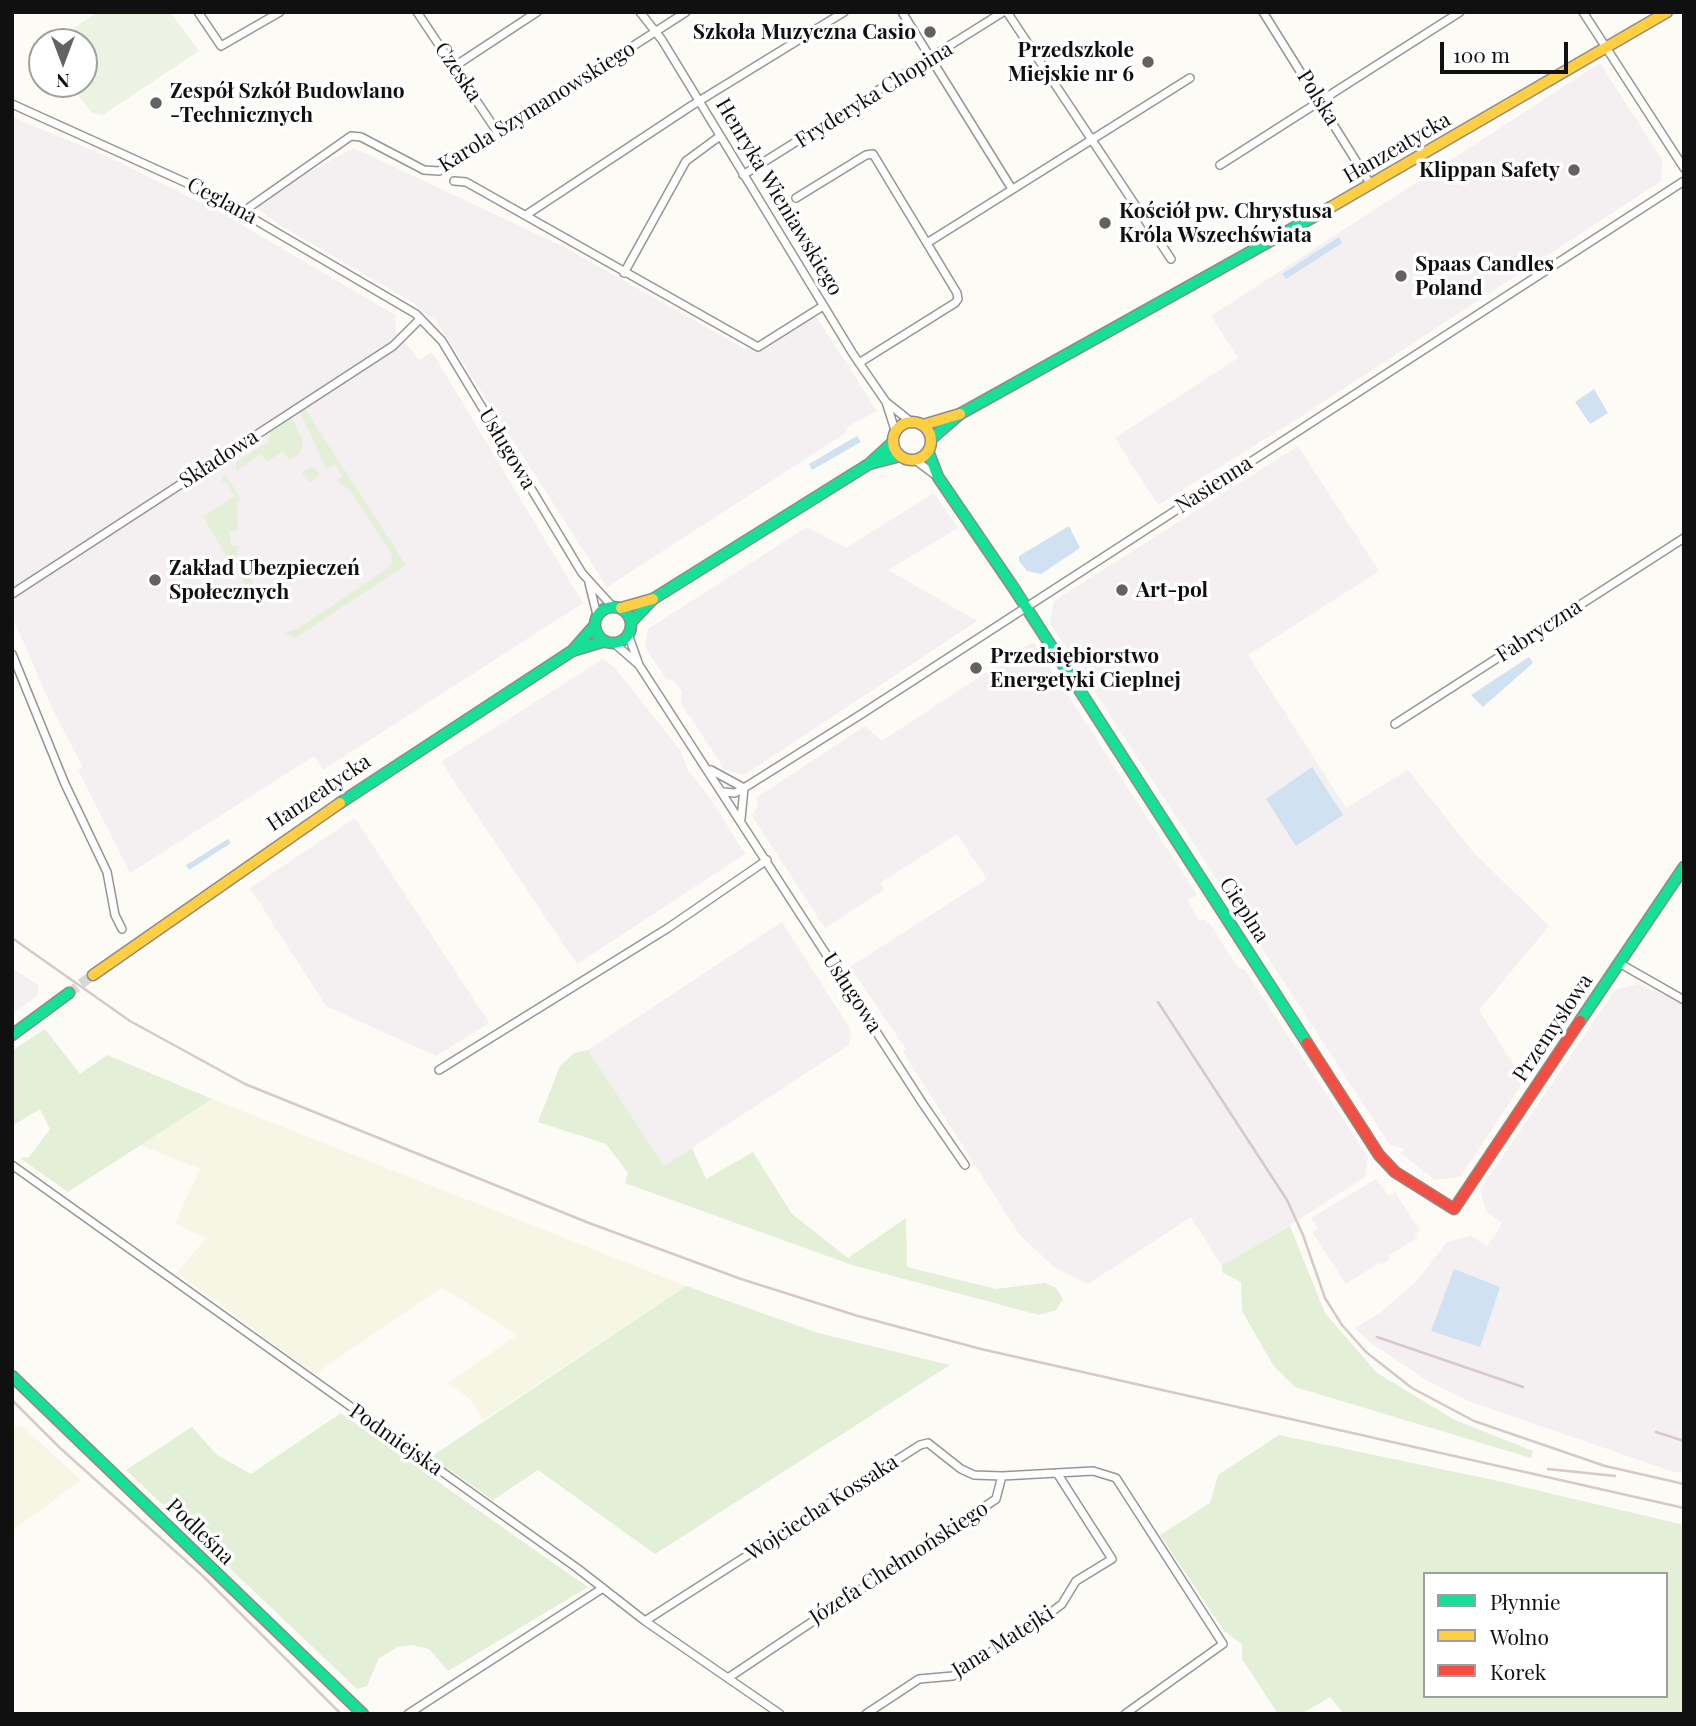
<!DOCTYPE html>
<html>
<head>
<meta charset="utf-8">
<style>
  body { margin:0 }
  #map { position:relative; width:1696px; height:1726px; overflow:hidden; background:#fcfbf6; font-family:"Playfair Display",serif }
  canvas { display:block }
  .frame { position:absolute; inset:0; border:14px solid #101010; pointer-events:none }
  .legend { position:absolute; left:1423px; top:1572px; width:245px; height:126px; box-sizing:border-box; background:#fff; border:2px solid #9f9f9f; margin:0; padding:9px 12px; list-style:none; font-size:21px; color:#101010 }
  .legend li { display:flex; align-items:center; gap:14px; height:35px }
  .legend b { width:35px; border:2px solid #9f9f9f }
  .north { position:absolute; left:28px; top:28px; width:70px; height:70px; box-sizing:border-box; background:#fff; border:2px solid #9f9f9f; border-radius:50%; rotate:180deg; font-size:19px; font-weight:700; line-height:28px; text-align:center; color:#101010 }
  .north::after { content:''; display:block; margin:auto; width:24px; height:32px; background:#636260; clip-path:polygon(50% 0,100% 100%,50% 72%,0 100%) }
  .scale { position:absolute; left:1440px; top:42px; width:128px; height:32px; box-sizing:border-box; border:4px solid #101010; border-top:0; padding-left:9px; font-size:21px; line-height:24px; white-space:nowrap; color:#101010; -webkit-text-stroke:5px #fff; paint-order:stroke }
</style>
</head>
<body>
<div id="map">
<canvas width="1696" height="1726"></canvas>
<div class="frame"></div>
<ul class="legend">
<li><b style="height:9px;background:#16e098"></b>Płynnie</li>
<li><b style="height:9px;background:#ffcf43"></b>Wolno</li>
<li><b style="height:9px;background:#f24e42"></b>Korek</li>
</ul>
<div class="north">N</div>
<div class="scale">100 m</div>
</div>
<script>
const context = document.querySelector('canvas').getContext('2d');
context.lineJoin = 'round';
function fill(path, color) { context.fillStyle = color; context.fill(path, 'evenodd'); }
const poly = rows => new Path2D(rows.map(r => 'M' + r).join(''));
function strokePath(path, color, width, dash) { context.strokeStyle = color; context.lineWidth = width; context.lineCap = dash ? 'butt' : 'round'; context.setLineDash(dash || []); context.stroke(path); }
function label(font, color, halo, rows, align = 'center') {
  context.font = font + ' "Playfair Display",serif'; context.lineWidth = 7; context.setLineDash([]); context.textBaseline = 'middle'; context.strokeStyle = halo; context.fillStyle = color; for (const [text, x, y, turn = 0] of rows) {
    context.save(); context.translate(x, y); context.rotate((+turn || 0) * Math.PI / 180); context.textAlign = isNaN(turn) ? turn : align; if (halo) context.strokeText(text, 0, 0); context.fillText(text, 0, 0); context.restore();
  }
}
fill(poly([
  [1600,63,1662,160,1661,181,1291,423,1158,505,1115,438,1238,358,1211,316],
  [12,117,108,157,220,212,395,315,396,331,419,360,432,352,583,603,323,770,314,756,130,873,78,770,83,767,53,710,12,616],
  [354,148,566,248,745,349,816,316,877,411,848,426,844,434,607,587,436,321,412,302,281,226,251,203],
  [1298,446,1379,571,1248,655,1346,808,1408,770,1474,853,1549,926,1479,1010,1524,1081,1460,1177,1435,1180,1400,1153,1405,1149,1390,1145,1050,623,1054,601],
  [934,493,958,528,888,570,977,621,744,775,725,770,681,703,682,691,674,681,666,679,645,647,648,629,807,527,846,548],
  [1031,643,1035,644,1197,895,1188,900,1199,921,1204,919,1210,924,1239,969,1244,969,1368,1157,1365,1177,1223,1268,1191,1217,1088,1284,1054,1267,1019,1234,903,1052,906,1049,850,967,987,879,957,834,880,883,884,890,825,928,752,816,758,805,756,798,865,726,882,741],
  [603,659,616,669,680,750,689,772,708,795,745,854,577,964,441,762],
  [355,818,489,1023,436,1056,326,1006,250,888],
  [782,922,851,1030,849,1045,664,1166,588,1050],
  [12,968,39,986,37,996,12,1014],
  [1638,984,1684,1004,1684,1473,1671,1471,1471,1402,1428,1381,1374,1345,1355,1328,1380,1313,1416,1282,1447,1242,1471,1236,1487,1246,1492,1240,1502,1223,1486,1211,1480,1190,1615,990],
  [1376,1179,1389,1196,1395,1192,1420,1231,1415,1234,1417,1238,1388,1256,1390,1259,1381,1265,1380,1262,1346,1284,1312,1232,1318,1228,1311,1218]
]), '#f4eff1');
fill(poly([
  [212,1099,686,1286,483,1420,470,1399,448,1383,517,1335,442,1287,315,1374,177,1273,206,1238,175,1223,200,1169,140,1145],
  [21,1425,81,1480,12,1531,12,1431]
]), '#f6f6e4');
fill(poly([
  [305,409,406,565,295,638,285,633,297,629,391,566,392,554,350,490,336,480,343,477,335,464,327,469,324,464,300,412],
  [292,418,303,441,300,453,289,460,283,451,268,461,260,454,236,471,236,462,268,442,270,432],
  [312,467,320,474,311,483,301,473],
  [225,474,241,499,237,504,238,530,229,531,231,546,238,546,237,557,230,562,203,517,235,496,226,482,221,481],
  [245,568,261,599,255,604,238,571],
  [45,1029,80,1074,107,1055,212,1099,68,1192,20,1158,29,1157,50,1129,40,1109,12,1126,12,1051],
  [588,1050,664,1166,692,1148,706,1179,753,1152,792,1214,848,1258,906,1218,907,1267,996,1289,1045,1283,1056,1288,1063,1299,1056,1310,1039,1315,852,1265,625,1183,628,1173,606,1144,538,1122,560,1066,574,1053],
  [1290,1226,1325,1313,1377,1373,1455,1420,1533,1451,1531,1458,1295,1387,1273,1365,1242,1311,1241,1282,1223,1273,1222,1266],
  [686,1286,818,1333,950,1365,655,1554,538,1470,493,1500,431,1457],
  [341,1413,529,1546,588,1587,448,1671,429,1649,412,1645,398,1647,379,1658,367,1686,357,1689,126,1470,192,1427,217,1455,251,1474],
  [1279,1435,1498,1481,1684,1525,1684,1714,1344,1714,1330,1697,1301,1714,1278,1714,1242,1659,1242,1644,1224,1631,1160,1535,1210,1503,1218,1475],
  [1425,1574,1666,1574,1666,1696,1425,1696]
]), '#e4efd8');
fill(poly([
  [98,12,170,12,199,51,103,115,92,113,70,84,84,84,84,42,53,42]
]), '#edf3e2');
fill(poly([
  [1339,237,1342,243,1286,279,1282,274],
  [1594,389,1608,413,1590,424,1575,402],
  [857,436,861,442,812,470,809,464],
  [1069,526,1080,548,1041,574,1027,571,1019,561,1019,556],
  [1529,657,1533,663,1483,707,1471,695],
  [1312,767,1343,815,1296,846,1266,799],
  [228,839,231,843,189,870,186,865],
  [1454,1269,1500,1287,1480,1347,1431,1331]
]), '#d0e2f2');
strokePath(poly([
  [69,993,93,975]
]), '#d9d8d4', 10, [10, 5]);
const street = poly([
  [198,12,221,46,280,12],
  [417,12,498,133],
  [640,12,662,40,853,354,886,402,910,421],
  [902,12,1012,189],
  [1007,12,1171,259],
  [1263,12,1371,185],
  [1583,12,1684,168],
  [455,66,537,12],
  [12,104,211,194,416,314,442,341,582,573,612,606],
  [1220,165,1460,12],
  [743,175,1003,12],
  [454,181,466,182,482,191,758,347,823,306],
  [796,198,866,155,873,154,957,293,958,299,955,303,859,363],
  [244,211,351,136,361,137,424,170,439,171,686,12],
  [526,215,691,106,844,12],
  [927,243,1190,78],
  [624,273,686,161,720,136],
  [886,402,895,430],
  [915,460,938,477],
  [589,583,597,615],
  [12,594,393,346,420,319],
  [628,634,639,665,923,1104,965,1165],
  [614,643,639,665],
  [12,654,65,784,107,872,115,915,122,929],
  [1395,724,1684,538],
  [711,770,744,788],
  [723,792,735,793,744,788,860,715,1684,181],
  [741,819,744,788],
  [1619,963,1684,1000],
  [439,1070,668,928,767,860],
  [12,1165,577,1568,645,1621,780,1714],
  [645,1621,920,1445,928,1443,961,1469,974,1475,1002,1476],
  [728,1678,996,1499,1002,1476,1093,1471,1116,1478,1223,1644,1125,1714],
  [408,1714,603,1588],
  [866,1714,919,1679,953,1676,1041,1620,1062,1604,1076,1581,1112,1559,1057,1473]
]);
const fast = poly([
  [931,439,960,414,1331,207],
  [928,451,938,477,1013,587,1307,1043],
  [869,464,900,456],
  '595 625a18 18 0 1 1 36 0a18 18 0 1 1-36 0Z',
  [631,622,653,599,869,464,892,443],
  [572,651,605,641],
  [340,803,572,651,594,626],
  [1580,1021,1684,867],
  [12,1035,69,993],
  [12,1376,363,1714]
]);
const slow = poly([
  [1331,207,1667,12],
  '893 441a19 19 0 1 1 38 0a19 19 0 1 1-38 0Z',
  [923,425,960,414],
  [621,608,653,599],
  [93,975,340,803]
]);
const jam = poly([
  [1307,1043,1379,1155,1395,1172,1454,1209,1580,1021]
]);
strokePath(street, '#969694', 10);
strokePath(fast, '#8d8c8a', 13);
strokePath(slow, '#8d8c8a', 13);
strokePath(jam, '#8d8c8a', 13);
strokePath(street, '#fffefe', 7);
strokePath(fast, '#16e098', 10);
strokePath(slow, '#ffcf43', 10);
strokePath(jam, '#f24e42', 10);
strokePath(poly([
  [12,938,130,1021,245,1084,589,1223,741,1279,858,1316,981,1349,1684,1508],
  [1158,1002,1287,1200,1303,1235,1325,1298,1342,1325,1366,1352,1412,1388,1474,1421,1605,1466,1684,1484],
  [1377,1337,1523,1387],
  [12,1400,60,1448,204,1577,341,1714],
  [1656,1432,1684,1441],
  [1548,1469,1615,1476]
]), '#d7c9c7', 2.5);
for (const [x, y, r, color] of [
  [930,32,7,"#636260"],
  [1148,62,7,"#636260"],
  [156,103,7,"#636260"],
  [1574,170,7,"#636260"],
  [1105,223,7,"#636260"],
  [1401,276,7,"#636260"],
  [155,580,7,"#636260"],
  [1122,590,7,"#636260"],
  [976,668,7,"#636260"]
]) { const dot = new Path2D(); dot.arc(x, y, r, 0, 2 * Math.PI); context.fillStyle = color; context.fill(dot); strokePath(dot, '#fff', 2.5); }
label('bold 21px', '#101010', '#fff', [
  ["Szkoła Muzyczna Casio",916,32,"right"],
  ["Przedszkole",1134,50,"right"],
  ["Miejskie nr 6",1134,74,"right"],
  ["Zespół Szkół Budowlano",170,91],
  ["-Technicznych",170,115],
  ["Klippan Safety",1560,170,"right"],
  ["Kościół pw. Chrystusa",1119,211],
  ["Króla Wszechświata",1119,235],
  ["Spaas Candles",1415,264],
  ["Poland",1415,288],
  ["Zakład Ubezpieczeń",169,568],
  ["Społecznych",169,592],
  ["Art-pol",1136,590],
  ["Przedsiębiorstwo",990,656],
  ["Energetyki Cieplnej",990,680]
], 'left');
label('21px', '#101010', '#fff', [
  ["Czeska",458,72,56],
  ["Fryderyka Chopina",874,95,-32],
  ["Polska",1318,98,58],
  ["Karola Szymanowskiego",537,107,-32],
  ["Hanzeatycka",1397,148,-30],
  ["Henryka Wieniawskiego",779,197,59],
  ["Ceglana",222,201,28],
  ["Usługowa",507,449,59],
  ["Składowa",219,459,-33],
  ["Nasienna",1214,485,-33],
  ["Fabryczna",1539,631,-33],
  ["Hanzeatycka",319,793,-34],
  ["Cieplna",1244,910,57],
  ["Usługowa",852,993,57],
  ["Przemysłowa",1553,1028,-56],
  ["Podmiejska",396,1440,35],
  ["Wojciecha Kossaka",822,1508,-33],
  ["Podleśna",200,1532,44],
  ["Józefa Chełmońskiego",899,1563,-33],
  ["Jana Matejki",1003,1642,-32]
]);
</script>
</body>
</html>
